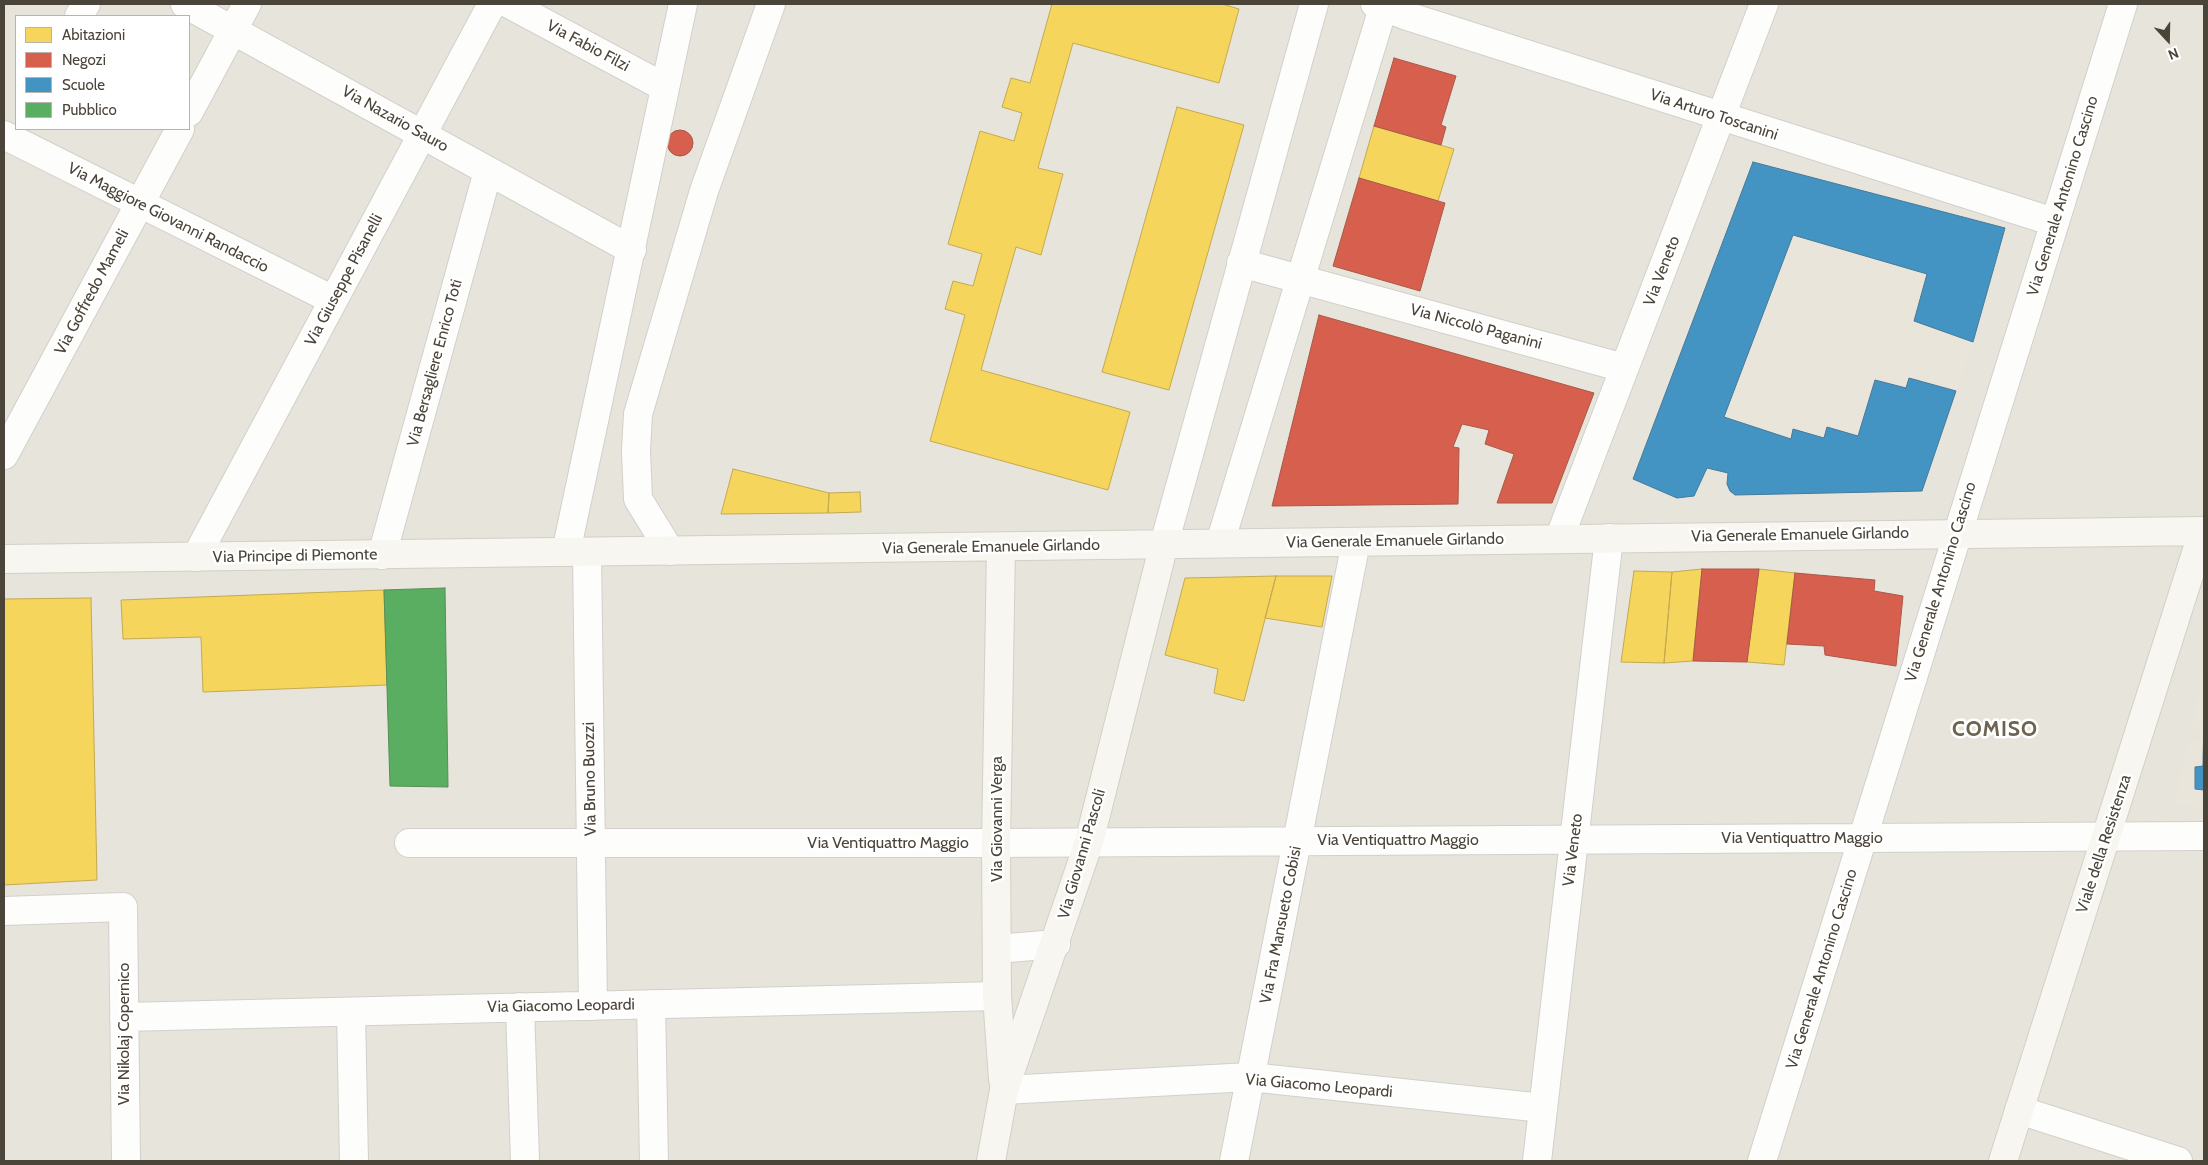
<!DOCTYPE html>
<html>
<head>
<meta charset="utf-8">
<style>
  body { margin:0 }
  #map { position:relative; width:2208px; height:1165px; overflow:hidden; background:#f4f2ee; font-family:Cabin,sans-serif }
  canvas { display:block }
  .frame { position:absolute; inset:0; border:5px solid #4b4439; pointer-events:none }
  .legend { position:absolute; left:15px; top:15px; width:175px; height:115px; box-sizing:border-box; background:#fff; border:1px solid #b7b4b0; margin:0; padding:6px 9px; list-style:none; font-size:15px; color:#4b4439 }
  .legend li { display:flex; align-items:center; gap:10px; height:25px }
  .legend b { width:25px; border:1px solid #b7b4b0 }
  .north { position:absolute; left:2143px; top:15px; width:50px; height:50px; -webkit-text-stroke:4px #fff; paint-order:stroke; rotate:159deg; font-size:14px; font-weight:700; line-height:20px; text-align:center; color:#4b4439 }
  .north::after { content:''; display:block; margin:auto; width:18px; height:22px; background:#4b4439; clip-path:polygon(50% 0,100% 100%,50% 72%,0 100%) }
</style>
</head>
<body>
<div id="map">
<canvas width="2208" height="1165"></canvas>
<div class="frame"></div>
<ul class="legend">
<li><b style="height:14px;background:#f6d55c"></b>Abitazioni</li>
<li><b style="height:14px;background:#d6604d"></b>Negozi</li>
<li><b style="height:14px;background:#4393c3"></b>Scuole</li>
<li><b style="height:14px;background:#5aae61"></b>Pubblico</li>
</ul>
<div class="north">N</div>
</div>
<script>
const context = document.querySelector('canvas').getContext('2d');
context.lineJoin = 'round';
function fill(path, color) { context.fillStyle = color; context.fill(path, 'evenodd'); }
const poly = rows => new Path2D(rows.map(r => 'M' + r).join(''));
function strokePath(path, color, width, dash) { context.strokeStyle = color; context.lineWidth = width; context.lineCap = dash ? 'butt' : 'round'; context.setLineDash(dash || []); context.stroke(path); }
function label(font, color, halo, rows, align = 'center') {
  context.font = font + ' Cabin,sans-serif'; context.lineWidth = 5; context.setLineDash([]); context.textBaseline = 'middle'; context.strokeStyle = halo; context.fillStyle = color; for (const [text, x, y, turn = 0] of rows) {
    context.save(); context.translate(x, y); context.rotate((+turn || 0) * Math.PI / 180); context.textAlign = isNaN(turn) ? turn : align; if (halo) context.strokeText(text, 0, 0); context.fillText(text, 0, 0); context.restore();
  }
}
fill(poly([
  [4,4,2204,4,2204,1161,4,1161],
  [16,16,189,16,189,129,16,129]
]), '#e7e4dc');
fill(poly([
  [1753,162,2005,228,1973,342,1922,491,1735,495,1730,491,1727,484,1728,473,1707,468,1694,496,1677,498,1633,479],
  [2204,666,2204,806,2174,805,2188,742,2203,741,2203,730,2191,730]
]), '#eae5da');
const homes = poly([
  [1052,4,1222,4,1239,9,1219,83,1073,43,1038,168,1063,174,1041,255,1016,247,981,370,1130,412,1108,490,930,441,965,315,945,309,953,281,973,286,982,254,948,244,980,131,1014,141,1022,113,1002,107,1011,78,1030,83,1052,4],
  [1177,107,1244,125,1169,390,1102,372,1177,107],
  [1374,126,1454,149,1438,201,1359,178,1374,126],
  [733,469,829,493,828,513,721,514,733,469],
  [860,492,861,512,828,513,829,493,860,492],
  [1702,569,1693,661,1664,663,1672,572,1702,569],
  [1759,569,1795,573,1784,665,1747,662,1759,569],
  [1634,571,1672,572,1664,663,1621,662,1634,571],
  [1276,576,1332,576,1322,627,1265,618,1276,576],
  [1276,576,1244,701,1214,693,1218,669,1165,655,1185,578,1276,576],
  [384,590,387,685,203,692,201,637,123,639,121,600,384,590],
  [91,598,97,880,4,885,4,599,91,598]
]);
fill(homes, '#f6d55c');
strokePath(homes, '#c3aa52', 1);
const shops = poly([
  [1394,58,1456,76,1441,125,1446,127,1441,145,1374,126,1394,58],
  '667 143a13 13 0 1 1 26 0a13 13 0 1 1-26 0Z',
  [1359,178,1445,203,1420,291,1333,266,1359,178],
  [1319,315,1594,393,1552,503,1497,503,1514,454,1485,444,1489,430,1462,424,1453,447,1459,448,1458,504,1272,506,1319,315],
  [1702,569,1759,569,1747,662,1693,661,1702,569],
  [1795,573,1875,580,1874,591,1903,596,1896,666,1825,655,1824,646,1787,644,1795,573]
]);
fill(shops, '#d6604d');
strokePath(shops, '#ac5847', 1);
const schools = poly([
  [1753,162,2005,228,1973,342,1914,321,1927,274,1793,235,1724,417,1791,439,1793,429,1824,438,1827,427,1858,436,1875,380,1906,388,1909,378,1956,391,1922,491,1735,495,1730,491,1727,484,1728,473,1707,468,1694,496,1677,498,1633,479,1753,162],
  [2204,715,2204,790,2195,789,2195,767,2203,766,2204,715]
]);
fill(schools, '#4393c3');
strokePath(schools, '#457b9a', 1);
const public = poly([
  [445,588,448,787,390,786,384,590,445,588]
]);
fill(public, '#5aae61');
strokePath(public, '#568e55', 1);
const street = poly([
  [185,4,632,250],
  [509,4,664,87],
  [1375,4,1407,16,2054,222],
  [79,16,86,4],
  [189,112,247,4],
  [4,135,333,300],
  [1241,263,1624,368],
  [4,455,180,129],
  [1559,539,1764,4],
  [1220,543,1383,8],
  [1164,544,1314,4],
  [670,551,638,499,636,451,638,414,704,191,771,4],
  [566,552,683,4],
  [587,552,593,1006],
  [382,555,488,171],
  [196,557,492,4],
  [409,843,996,843,2204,836],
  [4,911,123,907,126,1161],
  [997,949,1056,944],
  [651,1004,654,1161],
  [520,1007,525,1161],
  [351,1012,354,1161],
  [124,1017,997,996],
  [1004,1090,1250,1077,1543,1108],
  [2019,1110,2178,1161],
  [1234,1161,1356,542],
  [1537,1161,1609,538],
  [1762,1161,2123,4]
]);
const secondary = poly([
  [1001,547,996,843,997,996,1003,1079],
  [4,559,2204,531],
  [991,1161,1004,1090,1089,842,1164,544],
  [2003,1161,2203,531]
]);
strokePath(street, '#d2d0cb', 30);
strokePath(secondary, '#d3cfc5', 30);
strokePath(street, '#fdfdfc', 28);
strokePath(secondary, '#f7f6f1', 28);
label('16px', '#4b4439', '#fff', [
  ["Via Fabio Filzi",588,46,28],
  ["Via Arturo Toscanini",1714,115,18],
  ["Via Nazario Sauro",395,119,29],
  ["Via Generale Antonino Cascino",2063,196,-73],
  ["Via Maggiore Giovanni Randaccio",168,218,27],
  ["Via Veneto",1662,271,-69],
  ["Via Giuseppe Pisanelli",344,280,-62],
  ["Via Goffredo Mameli",92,292,-62],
  ["Via Niccolò Paganini",1476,327,15],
  ["Via Bersagliere Enrico Toti",435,363,-75],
  ["Via Generale Emanuele Girlando",1800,535,-1],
  ["Via Generale Emanuele Girlando",1395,541,-1],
  ["Via Generale Emanuele Girlando",991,547,-1],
  ["Via Principe di Piemonte",295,556,-1],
  ["Via Generale Antonino Cascino",1941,582,-73],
  ["Via Bruno Buozzi",590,779,-91],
  ["Via Giovanni Verga",997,819,-90],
  ["Via Ventiquattro Maggio",1802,838],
  ["Via Ventiquattro Maggio",1398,840],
  ["Via Ventiquattro Maggio",888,843],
  ["Viale della Resistenza",2104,844,-72],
  ["Via Veneto",1573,850,-83],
  ["Via Giovanni Pascoli",1082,854,-74],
  ["Via Fra Mansueto Cobisi",1281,925,-79],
  ["Via Generale Antonino Cascino",1822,969,-73],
  ["Via Giacomo Leopardi",561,1006,-1],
  ["Via Nikolaj Copernico",124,1034,-90],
  ["Via Giacomo Leopardi",1319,1086,5]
]);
context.letterSpacing = '1px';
label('bold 21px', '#6e6250', '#fff', [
  ["COMISO",1995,730]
]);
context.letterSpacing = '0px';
</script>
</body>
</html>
